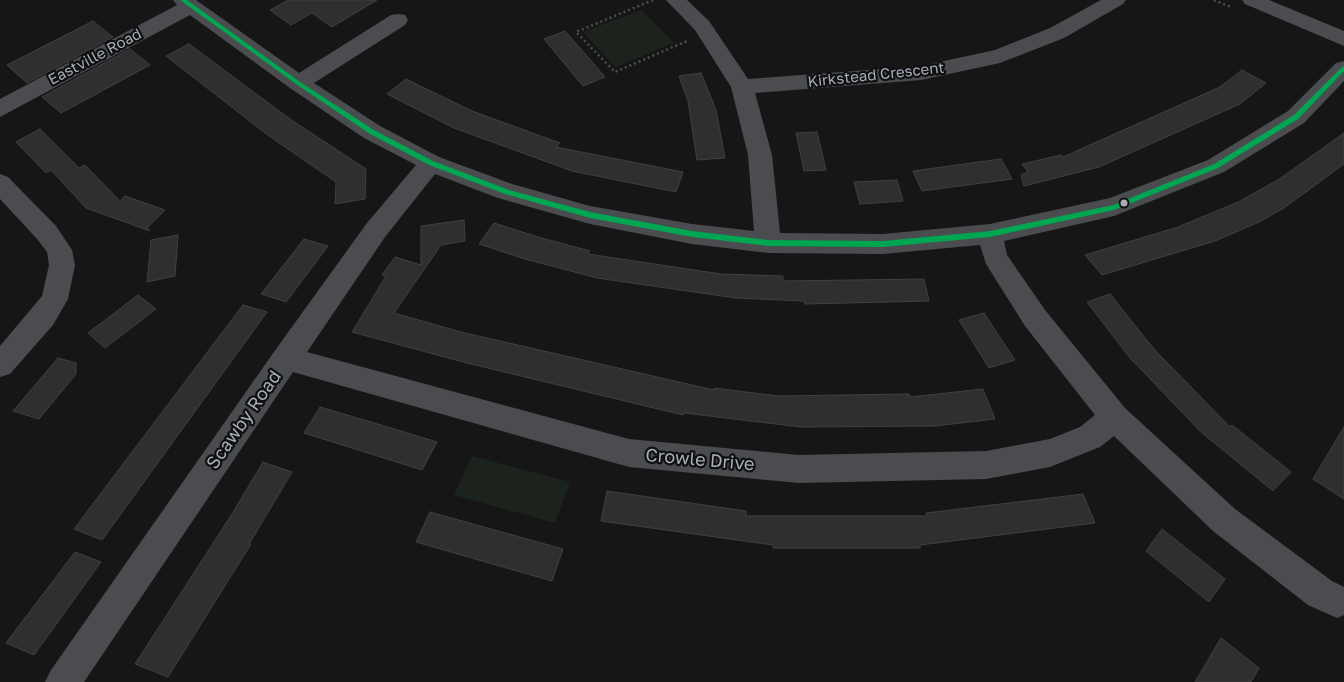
<!DOCTYPE html>
<html>
<head>
<meta charset="utf-8">
<style>
  body { margin:0 }
  canvas { display:block; background:#161616 }
</style>
</head>
<body>
<canvas width="1344" height="682"></canvas>
<script>
const context = document.querySelector('canvas').getContext('2d');
context.lineJoin = 'round';
function fill(path, color) { context.fillStyle = color; context.fill(path, 'evenodd'); }
const poly = rows => new Path2D(rows.map(r => 'M' + r).join(''));
function strokePath(path, color, width, dash) { context.strokeStyle = color; context.lineWidth = width; context.lineCap = dash ? 'butt' : 'round'; context.setLineDash(dash || []); context.stroke(path); }
function label(font, color, halo, rows, align = 'center') {
  context.font = font + ' "Golos Text",sans-serif'; context.lineWidth = 4.5; context.setLineDash([]); context.textBaseline = 'middle'; context.strokeStyle = halo; context.fillStyle = color; for (const [text, x, y, turn = 0] of rows) {
    context.save(); context.translate(x, y); context.rotate((+turn || 0) * Math.PI / 180); context.textAlign = isNaN(turn) ? turn : align; if (halo) context.strokeText(text, 0, 0); context.fillText(text, 0, 0); context.restore();
  }
}
fill(poly([
  [641,10,674,43,615,67,583,32],
  [472,456,570,482,555,523,454,495]
]), '#1c231c');
const building = poly([
  [288,0,377,0,332,27,312,13,291,25,270,10,288,0],
  [93,21,113,37,27,83,7,65,93,21],
  [565,31,588,57,605,77,583,86,544,39,565,31],
  [189,44,290,119,366,169,365,199,335,204,336,182,269,136,166,56,189,44],
  [130,49,150,65,61,113,42,97,130,49],
  [1242,70,1266,83,1240,104,1099,167,1024,186,1021,175,1028,172,1022,164,1061,155,1063,157,1220,87,1242,70],
  [701,73,716,110,725,158,697,160,688,101,679,76,701,73],
  [406,79,472,111,560,143,556,147,683,172,676,192,572,171,454,128,387,94,406,79],
  [40,129,79,168,85,165,120,201,125,196,165,210,147,228,150,231,86,208,51,170,46,173,16,142,40,129],
  [817,132,826,170,804,171,796,133,817,132],
  [1344,133,1344,164,1284,208,1259,222,1215,241,1102,275,1085,255,1178,227,1238,202,1278,180,1344,133],
  [1001,159,1012,179,922,191,913,171,1001,159],
  [897,180,903,201,860,204,854,182,897,180],
  [464,220,465,241,441,245,394,313,461,332,714,390,714,388,778,396,909,394,910,397,983,389,995,419,935,426,801,427,684,413,683,415,467,363,352,332,386,276,382,275,395,257,421,265,421,226,464,220],
  [494,223,538,237,590,251,588,254,721,274,783,276,783,281,924,279,929,301,805,304,804,301,736,298,597,278,525,259,479,244,494,223],
  [178,235,175,276,147,282,151,240,178,235],
  [304,239,328,246,286,302,261,294,304,239],
  [1110,294,1153,348,1230,427,1232,425,1291,472,1273,491,1201,432,1130,358,1087,302,1110,294],
  [138,295,156,309,105,348,88,333,138,295],
  [243,305,267,312,102,540,74,529,243,305],
  [984,313,999,336,1015,360,989,368,959,320,984,313],
  [58,358,76,363,76,374,39,419,13,411,58,358],
  [320,407,391,428,437,442,422,470,304,433,320,407],
  [1344,427,1344,499,1313,479,1344,427],
  [263,462,292,472,249,544,251,544,168,677,135,664,232,514,263,462],
  [607,491,746,511,746,516,927,516,926,513,1083,494,1095,523,920,545,920,548,773,548,773,545,601,521,607,491],
  [430,512,563,549,552,581,416,542,430,512],
  [1162,529,1225,579,1209,602,1146,551,1162,529],
  [75,552,101,562,34,655,6,643,75,552],
  [1221,638,1259,668,1251,682,1195,682,1221,638]
]);
fill(building, '#2f2f30');
strokePath(building, '#3e4042', 1);
strokePath(poly([
  [653,0,576,32,615,72,687,41],
  [1214,0,1231,7]
]), '#4c4d51', 2.5, [2, 3]);
fill(poly([
  [173,0,196,0,299,73,391,15,398,14,405,15,408,20,405,25,314,83,380,126,439,157,512,184,590,206,692,224,754,231,748,155,731,87,695,30,666,0,687,0,709,21,748,79,921,66,995,50,1050,28,1101,0,1126,0,1123,4,1064,38,1000,63,921,80,755,93,772,155,780,233,883,234,990,224,1110,198,1208,160,1288,111,1336,63,1344,61,1344,81,1304,123,1224,172,1114,216,1004,241,1007,255,1045,310,1125,408,1235,509,1332,581,1344,587,1344,615,1337,618,1308,605,1213,531,1114,436,1100,447,1050,467,986,479,799,483,629,467,293,372,84,682,45,682,51,670,276,349,367,223,416,165,364,138,290,88,190,15,0,117,0,99,177,5,173,0],
  [435,174,498,198,590,224,692,244,768,253,883,254,980,245,986,264,1025,326,1095,415,1080,427,1050,439,986,451,799,455,629,439,307,352,385,237,435,174],
  [1242,0,1269,0,1344,31,1344,46,1245,4,1242,0],
  [0,174,8,177,56,226,72,250,75,265,68,299,53,325,10,374,0,377,0,346,42,296,49,265,47,252,38,240,0,199,0,174]
]), '#4a4c4f');
fill(poly([
  [180,0,187,0,300,82,374,130,433,161,509,190,590,212,692,231,768,240,883,241,990,231,1113,205,1214,164,1294,115,1342,67,1344,66,1344,71,1298,119,1218,168,1114,210,990,237,883,247,768,246,692,237,590,218,505,194,429,165,370,134,296,84,180,0]
]), '#00a651');
for (const [x, y, r, color] of [
  [1124,203,4.5,"#a7aeb7"]
]) { const dot = new Path2D(); dot.arc(x, y, r, 0, 2 * Math.PI); context.fillStyle = color; context.fill(dot); strokePath(dot, '#101012', 2); }
label('15px', '#a7aeb7', '#101012', [
  ["Eastville Road",95,57,-28],
  ["Kirkstead Crescent",876,75,-6]
]);
label('18px', '#a7aeb7', '#101012', [
  ["Scawby Road",244,420,-55],
  ["Crowle Drive",700,460,5]
]);
</script>
</body>
</html>
